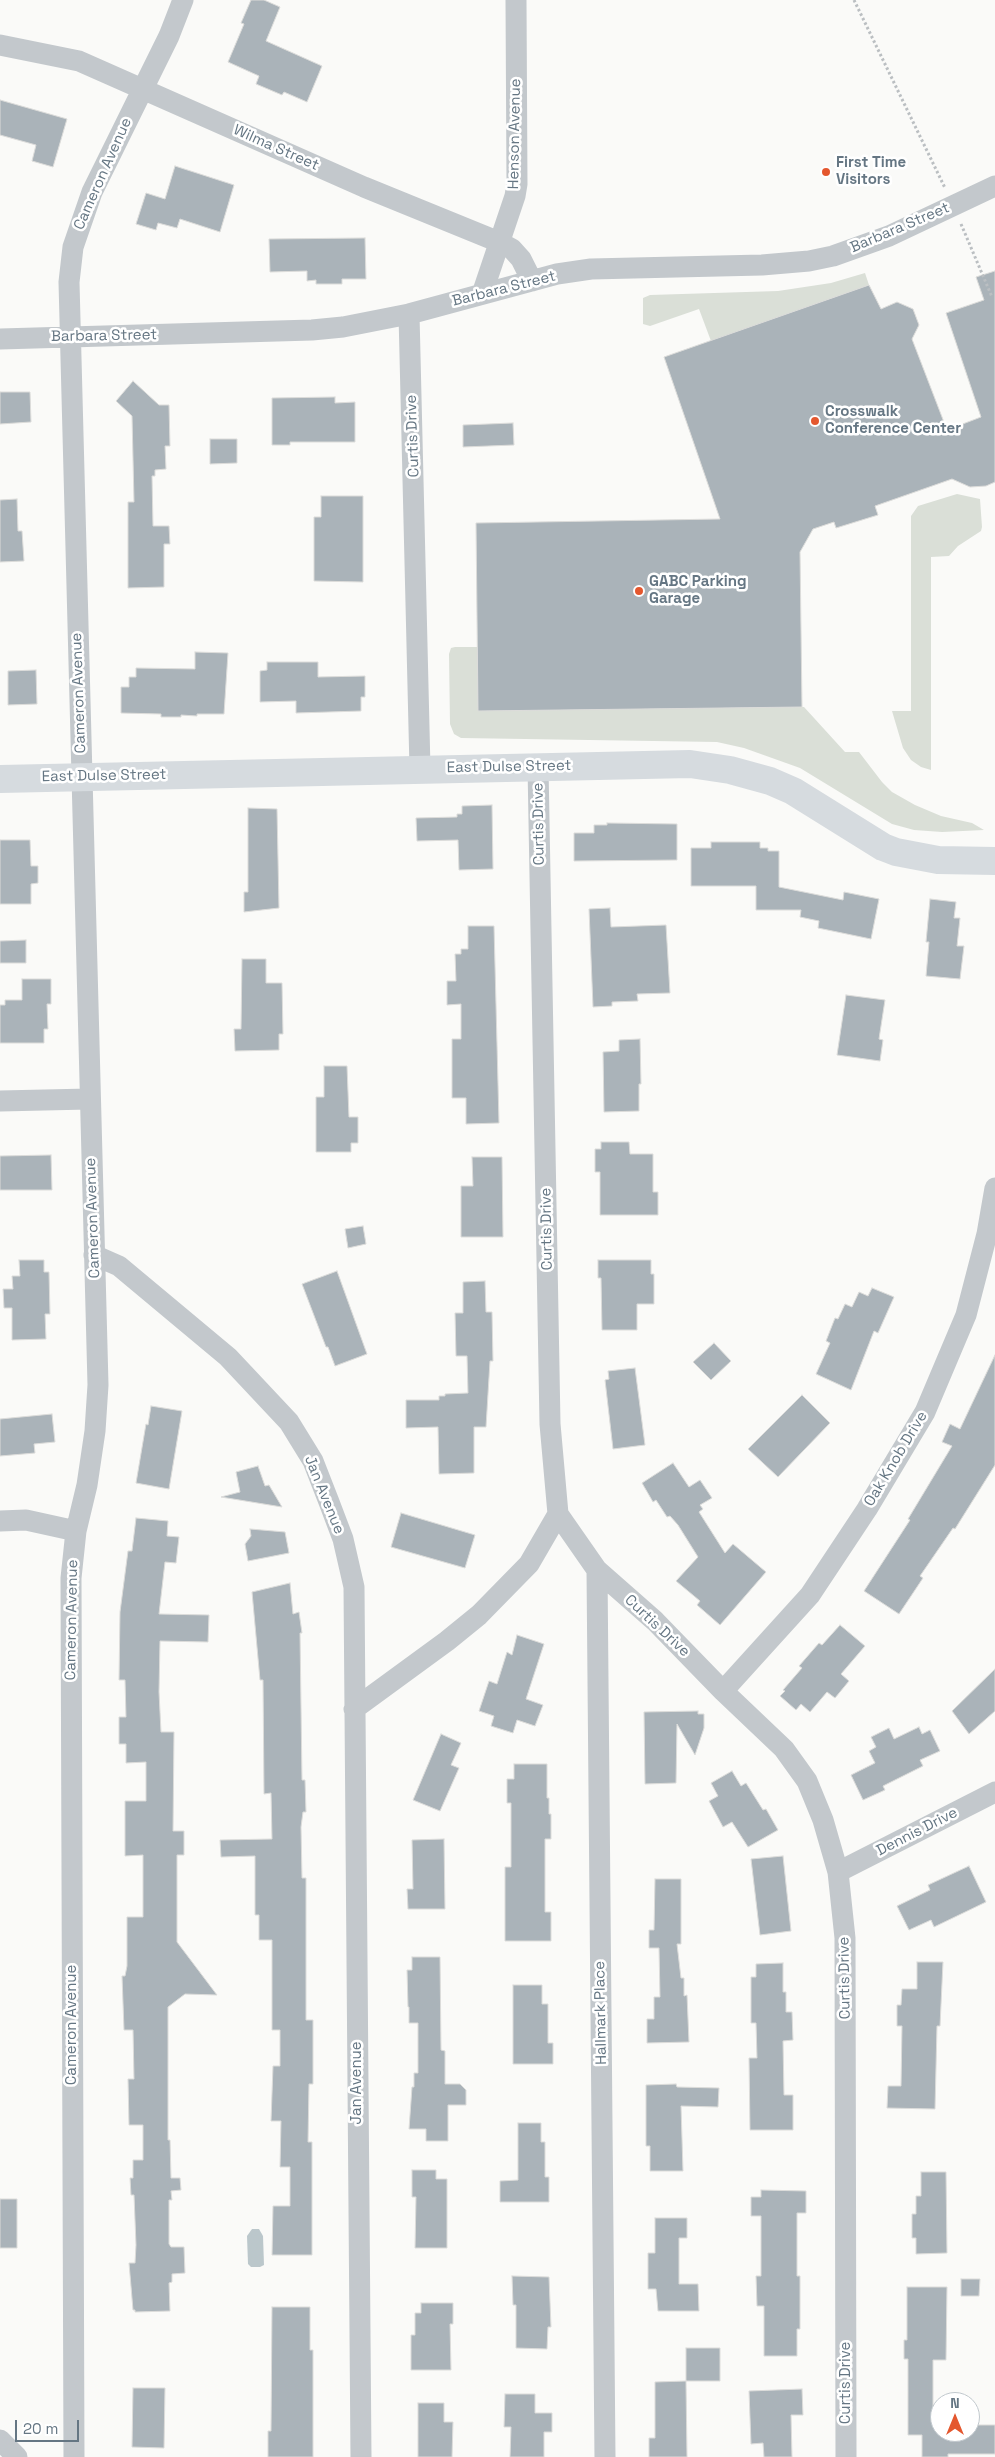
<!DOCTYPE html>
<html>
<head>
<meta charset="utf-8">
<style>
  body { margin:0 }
  #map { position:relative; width:995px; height:2457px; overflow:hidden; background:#fafaf8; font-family:"Space Grotesk",sans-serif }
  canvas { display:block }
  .north { position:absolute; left:930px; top:2392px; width:50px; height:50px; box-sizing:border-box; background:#fff; border:1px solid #c1c8cd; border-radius:50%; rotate:0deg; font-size:14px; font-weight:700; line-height:20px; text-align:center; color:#657683 }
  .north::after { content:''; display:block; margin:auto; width:18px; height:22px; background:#e4572e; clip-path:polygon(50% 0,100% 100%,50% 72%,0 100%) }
  .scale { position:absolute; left:15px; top:2420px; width:64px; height:22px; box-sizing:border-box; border:2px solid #657683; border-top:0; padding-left:6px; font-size:15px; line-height:18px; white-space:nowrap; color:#657683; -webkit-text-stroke:4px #fff; paint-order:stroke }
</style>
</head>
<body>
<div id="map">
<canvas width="995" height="2457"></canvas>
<div class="north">N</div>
<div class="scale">20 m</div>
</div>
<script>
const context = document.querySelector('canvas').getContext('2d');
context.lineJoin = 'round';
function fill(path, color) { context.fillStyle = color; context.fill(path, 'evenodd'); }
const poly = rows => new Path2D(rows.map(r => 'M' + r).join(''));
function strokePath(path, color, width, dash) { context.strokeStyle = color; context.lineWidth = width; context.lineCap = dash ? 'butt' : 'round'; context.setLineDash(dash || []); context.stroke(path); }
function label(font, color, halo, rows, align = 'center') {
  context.font = font + ' "Space Grotesk",sans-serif'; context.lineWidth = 5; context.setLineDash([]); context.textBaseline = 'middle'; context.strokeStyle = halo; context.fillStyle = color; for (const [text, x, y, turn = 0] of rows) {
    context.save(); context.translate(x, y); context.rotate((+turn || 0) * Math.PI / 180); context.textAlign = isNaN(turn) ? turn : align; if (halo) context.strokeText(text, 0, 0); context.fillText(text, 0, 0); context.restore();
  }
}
fill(poly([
  [865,273,869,285,711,341,699,309,650,326,643,324,643,298,650,295,778,291,831,283],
  [957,494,980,499,982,527,981,531,958,546,949,556,931,557,931,770,921,767,911,760,903,748,892,711,911,711,911,516,918,506],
  [455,647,477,647,478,711,804,707,845,752,859,752,882,782,892,792,915,805,941,816,972,823,984,830,942,832,914,830,892,824,800,768,744,748,717,742,461,738,454,734,450,724,449,654,451,648]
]), '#dadfd7');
fill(poly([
  [252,2229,259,2229,263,2236,264,2265,260,2267,251,2267,248,2264,247,2236]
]), '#bbc7cb');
const building = poly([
  [251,0,264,0,280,7,266,41,322,66,307,102,284,92,282,95,256,84,259,76,228,62,244,24,241,23,251,0],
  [0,100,67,119,53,167,32,161,36,145,0,135,0,100],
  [175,166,234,185,220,232,180,219,177,228,158,223,156,230,136,224,146,193,165,199,175,166],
  [365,238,366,279,342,279,342,284,316,284,316,280,307,281,307,271,270,272,269,239,365,238],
  [995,271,995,482,986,486,970,487,952,479,875,506,878,515,836,528,834,522,813,529,800,552,802,707,478,711,476,523,720,519,664,357,869,285,881,309,897,302,913,309,919,325,912,339,947,430,981,417,946,313,984,300,976,277,995,271],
  [133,381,159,405,169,405,170,446,165,446,166,469,155,470,155,476,152,476,153,526,169,526,170,544,164,544,164,587,128,588,128,502,134,502,132,416,116,401,133,381],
  [0,392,30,392,31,422,0,424,0,392],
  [335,397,335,403,355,402,355,442,290,442,290,445,272,445,272,398,335,397],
  [513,423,514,445,463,447,463,425,513,423],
  [210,439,237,439,237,463,210,464,210,439],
  [321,496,363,496,363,582,314,581,314,517,321,517,321,496],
  [17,499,18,531,22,531,24,561,0,562,0,500,17,499],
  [195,652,228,653,224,714,197,714,197,716,181,715,181,717,161,717,161,714,121,713,121,687,129,687,129,677,136,677,136,668,195,669,195,652],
  [267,662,318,662,318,677,365,676,365,697,361,697,361,711,296,713,296,701,260,702,260,671,267,670,267,662],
  [36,670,37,704,8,705,8,671,36,670],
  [492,805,493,869,459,870,458,840,417,841,416,818,457,817,457,814,462,814,462,806,492,805],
  [248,808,277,809,279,908,244,912,244,892,248,892,248,808],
  [607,823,677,824,677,860,574,861,574,833,594,833,594,825,607,825,607,823],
  [0,840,30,840,31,866,38,866,38,883,31,884,31,904,0,904,0,840],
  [711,842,760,842,760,848,768,848,768,851,779,851,779,887,843,900,844,892,879,899,871,939,818,928,819,921,800,917,801,910,756,910,756,886,691,886,691,848,711,848,711,842],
  [930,899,956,902,954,918,960,918,957,946,964,946,960,979,926,976,929,942,926,942,930,899],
  [610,908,611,927,666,925,670,993,637,994,638,1001,612,1002,612,1006,593,1007,589,909,610,908],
  [468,926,494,926,499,1123,466,1124,466,1098,452,1098,452,1039,461,1039,461,1004,447,1005,447,981,456,981,455,954,461,954,461,949,468,949,468,926],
  [26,940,26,963,0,963,0,941,26,940],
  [242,959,266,959,266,983,282,983,283,1034,279,1034,279,1050,235,1051,234,1029,241,1029,242,959],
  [22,979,51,979,51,1004,47,1004,48,1029,44,1029,44,1043,0,1043,0,1005,5,1005,5,1000,22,1000,22,979],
  [846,995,885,1000,879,1039,883,1040,880,1061,837,1055,846,995],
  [640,1039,641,1084,639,1084,639,1111,604,1112,603,1052,619,1051,619,1040,640,1039],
  [324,1066,347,1066,349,1117,358,1117,358,1143,351,1143,351,1152,316,1152,316,1097,324,1097,324,1066],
  [601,1142,629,1142,630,1154,653,1154,653,1192,658,1192,658,1215,600,1215,600,1172,595,1172,595,1149,601,1149,601,1142],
  [51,1155,52,1190,0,1190,0,1156,51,1155],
  [472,1157,502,1157,503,1237,461,1237,461,1186,473,1186,472,1157],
  [363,1226,366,1244,348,1248,345,1229,363,1226],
  [19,1260,44,1260,44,1272,49,1272,50,1314,45,1314,46,1339,12,1340,12,1308,4,1308,3,1289,13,1289,12,1276,20,1276,19,1260],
  [598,1260,651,1260,651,1274,654,1274,654,1304,637,1304,637,1330,602,1330,601,1278,598,1278,598,1260],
  [337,1271,367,1354,335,1366,328,1347,326,1347,302,1284,337,1271],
  [485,1281,486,1312,492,1312,493,1361,490,1361,486,1427,474,1427,474,1473,439,1474,438,1427,406,1428,406,1400,439,1400,439,1396,445,1396,445,1394,468,1393,467,1356,456,1356,455,1313,463,1313,463,1282,485,1281],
  [872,1288,894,1297,878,1333,874,1331,851,1390,816,1374,830,1343,826,1341,835,1318,838,1319,845,1304,852,1307,859,1292,868,1296,872,1288],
  [714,1343,731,1361,711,1380,693,1362,714,1343],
  [995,1355,995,1465,955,1529,953,1528,920,1576,923,1578,899,1614,864,1591,910,1520,908,1519,952,1446,942,1442,950,1424,960,1429,995,1355],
  [635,1368,645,1445,613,1449,605,1380,609,1379,608,1371,635,1368],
  [802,1395,830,1423,778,1477,748,1449,802,1395],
  [151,1406,182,1411,169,1489,136,1483,146,1424,148,1425,151,1406],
  [52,1414,55,1442,34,1444,35,1453,0,1456,0,1419,52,1414],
  [673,1463,689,1487,700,1480,712,1498,700,1505,703,1509,699,1512,725,1553,733,1544,766,1572,720,1625,697,1605,700,1601,676,1581,698,1557,678,1525,670,1516,667,1517,656,1500,653,1502,642,1483,673,1463],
  [258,1466,265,1486,269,1485,282,1507,221,1497,240,1492,236,1472,258,1466],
  [401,1513,475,1535,465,1568,391,1547,401,1513],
  [136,1518,168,1521,167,1536,179,1537,176,1563,165,1562,159,1614,209,1615,208,1642,160,1641,159,1692,161,1732,174,1732,173,1831,184,1831,184,1855,177,1855,177,1942,217,1995,185,1994,168,2007,168,2140,170,2140,171,2178,180,2178,181,2190,171,2191,172,2200,169,2200,169,2244,171,2247,184,2247,185,2273,172,2274,172,2282,169,2283,170,2311,135,2312,135,2310,133,2310,129,2263,135,2263,136,2245,134,2195,131,2195,130,2178,133,2178,133,2160,143,2160,143,2125,129,2125,128,2079,134,2079,133,2030,124,2030,122,1976,125,1976,127,1966,127,1917,143,1917,143,1855,125,1856,125,1801,146,1801,146,1762,126,1763,126,1744,119,1744,119,1717,126,1717,125,1680,119,1680,120,1612,128,1551,132,1551,136,1518],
  [250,1529,285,1532,289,1553,248,1561,245,1544,251,1536,250,1529],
  [290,1583,293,1614,299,1612,302,1633,300,1633,302,1780,305,1780,306,1812,303,1812,301,1827,302,1878,306,1878,306,2020,313,2020,313,2084,309,2084,308,2142,312,2142,312,2255,272,2255,273,2206,290,2206,290,2167,280,2167,281,2121,271,2121,273,2066,280,2066,280,2030,272,2030,272,1940,259,1940,259,1915,255,1915,255,1856,221,1857,220,1840,272,1839,271,1793,264,1794,263,1680,260,1680,252,1592,290,1583],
  [840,1625,865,1646,841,1674,849,1681,835,1698,827,1692,810,1712,801,1704,796,1710,780,1696,785,1691,783,1690,802,1668,799,1666,819,1643,822,1645,840,1625],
  [517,1635,544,1644,526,1699,543,1705,535,1726,517,1720,513,1733,491,1726,494,1716,479,1711,489,1681,497,1684,507,1652,512,1655,517,1635],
  [995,1669,995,1711,969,1734,952,1711,995,1669],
  [698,1711,698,1714,704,1714,704,1728,695,1755,677,1724,676,1783,645,1784,644,1712,698,1711],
  [919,1727,922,1734,930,1730,940,1751,920,1760,923,1766,883,1786,885,1790,863,1800,851,1775,875,1763,869,1751,876,1747,871,1737,889,1728,894,1739,919,1727],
  [441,1734,461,1743,451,1765,459,1768,440,1811,413,1800,441,1734],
  [514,1764,547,1764,547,1798,549,1798,549,1814,551,1814,551,1839,545,1839,545,1912,551,1912,551,1941,505,1941,505,1867,511,1867,511,1803,507,1803,507,1779,514,1779,514,1764],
  [732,1771,741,1786,746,1783,763,1810,766,1809,778,1830,748,1847,732,1822,723,1827,709,1801,718,1796,711,1783,732,1771],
  [444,1839,445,1909,408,1909,407,1889,413,1889,412,1840,444,1839],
  [783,1856,791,1931,760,1935,751,1859,783,1856],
  [969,1866,986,1902,934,1927,931,1920,909,1930,897,1906,930,1890,928,1885,969,1866],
  [655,1879,681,1879,681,1944,677,1944,681,1978,684,1978,684,1996,687,1995,689,2042,647,2043,647,2019,654,2019,654,1997,660,1997,659,1948,649,1948,649,1930,654,1930,655,1879],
  [412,1957,440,1957,441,2050,445,2051,445,2084,460,2084,466,2090,466,2105,448,2105,448,2141,426,2141,426,2129,409,2129,412,2087,414,2087,414,2073,418,2073,418,2023,409,2023,409,2007,408,2007,407,1970,412,1970,412,1957],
  [917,1962,943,1962,940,2026,937,2026,935,2109,887,2108,888,2086,901,2086,902,2026,897,2026,897,2005,901,2005,902,1989,917,1989,917,1962],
  [783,1963,783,1992,786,1992,786,2012,792,2012,793,2040,783,2041,784,2095,793,2095,793,2130,750,2130,749,2058,757,2058,756,2023,751,2023,751,1977,756,1977,756,1964,783,1963],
  [513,1985,542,1985,542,2004,548,2004,548,2043,553,2043,553,2064,513,2064,513,1985],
  [676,2084,677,2087,719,2088,718,2107,681,2106,683,2171,650,2171,650,2146,646,2146,646,2085,676,2084],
  [518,2123,541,2123,541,2142,545,2142,545,2177,549,2177,549,2202,500,2202,500,2181,518,2180,518,2123],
  [412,2170,436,2170,436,2179,447,2179,447,2248,415,2248,416,2197,412,2197,412,2170],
  [921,2172,946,2172,947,2253,916,2254,916,2238,912,2238,912,2214,916,2214,916,2196,921,2196,921,2172],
  [761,2190,806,2191,806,2213,797,2213,797,2276,800,2276,800,2329,797,2329,797,2356,764,2356,764,2306,757,2306,756,2276,761,2276,761,2216,751,2216,751,2197,761,2197,761,2190],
  [0,2199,17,2199,17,2248,0,2248,0,2199],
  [655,2218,687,2218,687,2238,679,2238,679,2284,698,2284,699,2311,658,2311,656,2289,648,2289,648,2253,655,2253,655,2218],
  [512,2276,549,2277,551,2327,548,2327,547,2349,516,2348,516,2305,513,2305,512,2276],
  [961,2279,980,2279,979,2296,961,2296,961,2279],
  [907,2287,947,2287,946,2360,933,2360,933,2408,940,2408,940,2432,970,2432,970,2425,995,2425,995,2454,948,2454,948,2457,922,2457,922,2435,908,2435,908,2359,904,2359,904,2340,907,2340,907,2287],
  [421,2303,453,2303,453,2324,450,2324,451,2370,411,2370,411,2335,415,2335,415,2313,421,2313,421,2303],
  [272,2307,310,2307,310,2350,313,2350,313,2457,268,2457,268,2431,271,2431,272,2307],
  [686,2348,720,2348,720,2381,686,2381,686,2348],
  [686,2381,687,2457,649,2457,649,2438,655,2438,655,2382,686,2381],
  [133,2388,165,2388,164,2448,132,2447,133,2388],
  [802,2389,803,2415,791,2415,792,2457,764,2457,763,2443,751,2444,749,2391,802,2389],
  [505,2394,535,2394,535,2413,552,2413,552,2432,544,2432,544,2457,510,2457,511,2427,504,2427,505,2394],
  [418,2403,444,2403,444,2422,453,2422,452,2457,418,2457,418,2403]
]);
fill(building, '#aab3b9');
strokePath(building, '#dcdcda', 1);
strokePath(poly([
  [854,0,945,188],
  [961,224,992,297]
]), '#bbbfc2', 3, [2.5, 2.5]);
strokePath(poly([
  [0,45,79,61,364,187,499,242,512,249,521,259,532,281],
  [482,294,515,196,517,184,516,0],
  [409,314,420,769],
  [0,339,312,330,343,327,409,314,557,274,591,269,762,265,809,261,833,256,889,236,995,186],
  [538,766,550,1424,558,1514,597,1570,655,1621,723,1691,784,1749,807,1781,823,1820,838,1872,845,1938,846,2457],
  [0,1101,89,1099],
  [94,1255,119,1266,228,1357,289,1422,313,1461,329,1502,343,1539,354,1587,361,2457],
  [0,1521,26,1520,76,1531],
  [597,1570,605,2457],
  [723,1691,810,1595,867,1509,925,1412,966,1315,987,1234,995,1188],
  [354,1709,447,1641,479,1615,529,1564,558,1514],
  [838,1872,995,1792],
  [0,2440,17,2457],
  [74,2457,71,1578,76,1531,87,1485,95,1431,98,1385,69,282,73,247,92,192,169,36,183,0]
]), '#c3c8cc', 21);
strokePath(poly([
  [0,779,690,764,730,770,770,781,793,791,883,847,896,852,938,860,995,861]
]), '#d6dbdf', 28);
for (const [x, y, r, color] of [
  [826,172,5,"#e4572e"],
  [815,421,5,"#e4572e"],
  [639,591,5,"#e4572e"]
]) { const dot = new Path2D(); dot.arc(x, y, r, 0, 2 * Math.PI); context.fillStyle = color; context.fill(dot); strokePath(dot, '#fff', 2); }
label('15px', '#657683', '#fff', [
  ["Henson Avenue",515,134,-89],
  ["Wilma Street",276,148,24],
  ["Cameron Avenue",103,174,-66],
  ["Barbara Street",900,228,-23],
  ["Barbara Street",504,289,-14],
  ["Barbara Street",104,336,-1],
  ["Curtis Drive",413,436,-92],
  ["Cameron Avenue",79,693,-92],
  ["East Dulse Street",509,767,-1],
  ["East Dulse Street",104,776,-1],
  ["Curtis Drive",539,824,-91],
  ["Cameron Avenue",93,1218,-92],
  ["Curtis Drive",547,1229,-91],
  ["Oak Knob Drive",896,1459,-59],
  ["Jan Avenue",324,1495,68],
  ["Cameron Avenue",72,1620,-89],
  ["Curtis Drive",657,1626,43],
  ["Dennis Drive",917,1832,-27],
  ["Curtis Drive",845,1978,-91],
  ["Hallmark Place",601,2013,-91],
  ["Cameron Avenue",72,2025,-90],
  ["Jan Avenue",357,2083,-90],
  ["Curtis Drive",846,2383,-90]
]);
label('bold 15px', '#657683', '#fff', [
  ["First Time",836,163],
  ["Visitors",836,180],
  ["Crosswalk",825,412],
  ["Conference Center",825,429],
  ["GABC Parking",649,582],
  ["Garage",649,599]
], 'left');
</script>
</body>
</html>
